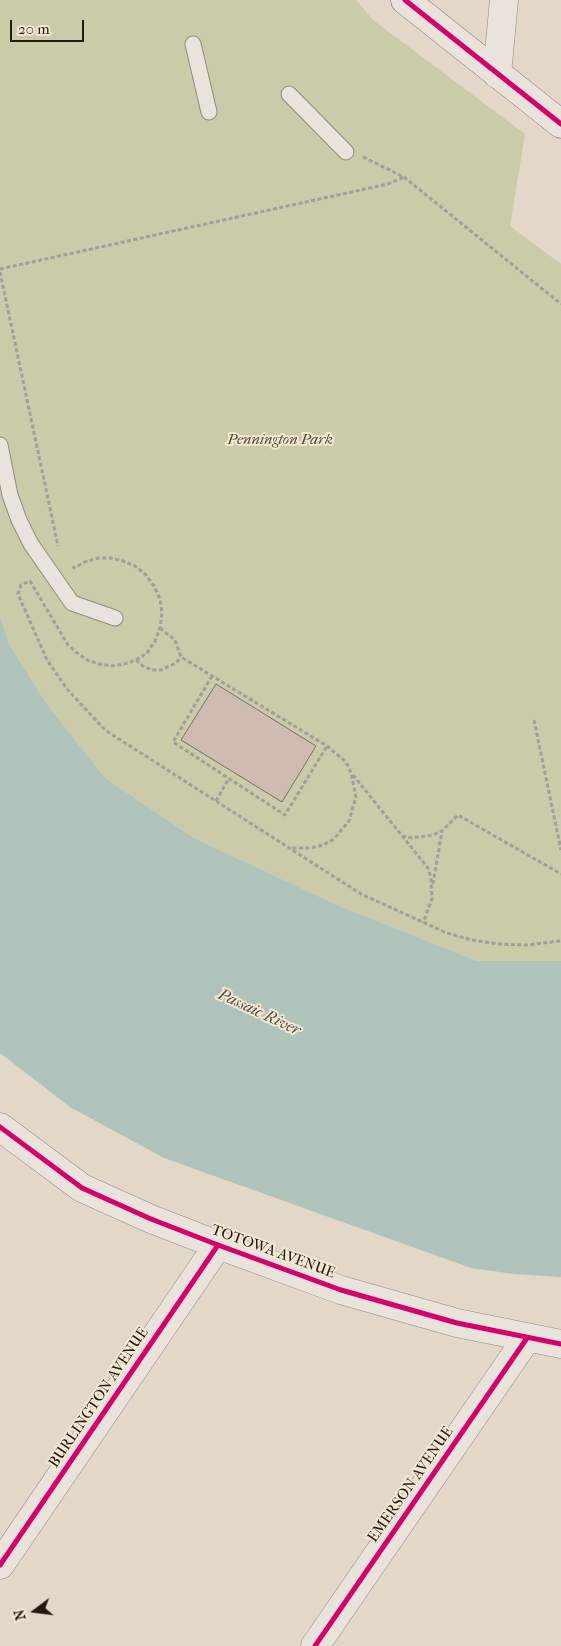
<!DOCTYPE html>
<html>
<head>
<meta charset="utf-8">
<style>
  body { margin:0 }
  #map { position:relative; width:561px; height:1646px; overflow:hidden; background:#e3d8c7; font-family:"IM FELL French Canon",serif }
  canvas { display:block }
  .north { position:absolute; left:10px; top:1586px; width:50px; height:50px; -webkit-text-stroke:4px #f5e8d3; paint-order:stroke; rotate:255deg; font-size:14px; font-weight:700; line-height:20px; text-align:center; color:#241a12 }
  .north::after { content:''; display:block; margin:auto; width:18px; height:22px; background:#241a12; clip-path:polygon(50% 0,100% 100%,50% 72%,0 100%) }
  .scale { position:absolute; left:10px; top:20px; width:74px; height:22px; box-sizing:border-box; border:2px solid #241a12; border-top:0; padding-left:6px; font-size:15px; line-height:18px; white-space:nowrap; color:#241a12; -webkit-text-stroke:4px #f5e8d3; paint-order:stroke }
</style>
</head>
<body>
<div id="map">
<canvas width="561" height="1646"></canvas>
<div class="north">N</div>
<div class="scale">20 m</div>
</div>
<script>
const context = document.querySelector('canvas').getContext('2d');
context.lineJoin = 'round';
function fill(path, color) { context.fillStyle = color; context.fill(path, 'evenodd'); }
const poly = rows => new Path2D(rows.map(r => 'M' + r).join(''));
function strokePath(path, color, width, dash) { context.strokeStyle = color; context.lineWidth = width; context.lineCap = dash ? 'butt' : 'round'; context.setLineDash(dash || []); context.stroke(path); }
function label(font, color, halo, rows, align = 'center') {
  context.font = font + ' "IM FELL French Canon",serif'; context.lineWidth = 4; context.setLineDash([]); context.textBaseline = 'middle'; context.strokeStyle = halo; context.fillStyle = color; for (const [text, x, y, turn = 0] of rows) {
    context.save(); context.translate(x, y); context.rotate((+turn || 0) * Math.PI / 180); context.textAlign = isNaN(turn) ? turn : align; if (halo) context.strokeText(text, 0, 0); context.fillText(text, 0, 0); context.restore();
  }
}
fill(poly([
  [0,0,356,0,373,20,525,134,510,226,561,264,561,961,477,961,337,905,194,838,105,778,46,703,9,644,0,616]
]), '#cbcba9');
fill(poly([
  [0,616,9,644,46,703,105,778,194,838,337,905,477,961,561,961,561,1277,514,1274,471,1268,164,1158,70,1107,0,1053]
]), '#b0c3ba');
const building = poly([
  [216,684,316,746,282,802,181,740,216,684]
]);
fill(building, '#cebcb0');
strokePath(building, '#777067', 1);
const service = poly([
  [193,44,209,112],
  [289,94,346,152],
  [0,445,10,495,19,520,31,544,72,603,115,618]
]);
const minor = poly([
  [497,74,504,0],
  [0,1565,218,1245],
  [315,1646,527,1338]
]);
const tertiary = poly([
  [0,1127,82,1188,151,1219,218,1245,341,1290,457,1323,561,1344]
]);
const secondary = poly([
  [405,0,561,124]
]);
strokePath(service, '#918a80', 17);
strokePath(minor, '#918a80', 29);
strokePath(tertiary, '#918a80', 29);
strokePath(secondary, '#777067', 29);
strokePath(poly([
  [363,157,404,177,561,304],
  [0,269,388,184,404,177],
  [0,272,58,546],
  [73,566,74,568,85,562,98,558,111,558,123,561,135,566,145,574,154,586,160,599,162,613,160,628,155,641,147,653,136,660,124,664,112,666,99,664,87,660,77,653,68,645,30,581,21,585,18,594,47,660,67,689,105,730,361,894,447,933,472,940,498,944,525,945,561,941],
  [160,628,175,640,181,657,327,746,346,762,351,773,356,797,349,821,334,839,323,845,311,848,290,848],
  [136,660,143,666,152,670,161,670,176,663,181,657],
  [212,676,173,742,285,815,327,746],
  [534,720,561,850],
  [353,775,428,868,431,878,432,899,423,923],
  [216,801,229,778],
  [402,836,412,838,433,835,443,830,458,815,561,874],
  [433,884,442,831]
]), '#a39e97', 3, [4, 2.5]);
strokePath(service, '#e9e3db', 15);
strokePath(minor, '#e9e3db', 28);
strokePath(tertiary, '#e9e3db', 28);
strokePath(secondary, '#e9e3db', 28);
strokePath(poly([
  [405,0,561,124],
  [0,1127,82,1188,151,1219,218,1245,341,1290,457,1323,561,1344],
  [0,1565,218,1245],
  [315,1646,527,1338]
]), '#d6006c', 5);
label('italic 15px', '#504c38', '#f5e8d3', [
  ["Pennington Park",280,440]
]);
label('15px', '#241a12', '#f5e8d3', [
  ["TOTOWA AVENUE",273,1252,20],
  ["BURLINGTON AVENUE",99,1398,-56],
  ["EMERSON AVENUE",411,1485,-55]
]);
label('italic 16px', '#4d524b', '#f5e8d3', [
  ["Passaic River",259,1013,25]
]);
</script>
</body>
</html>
